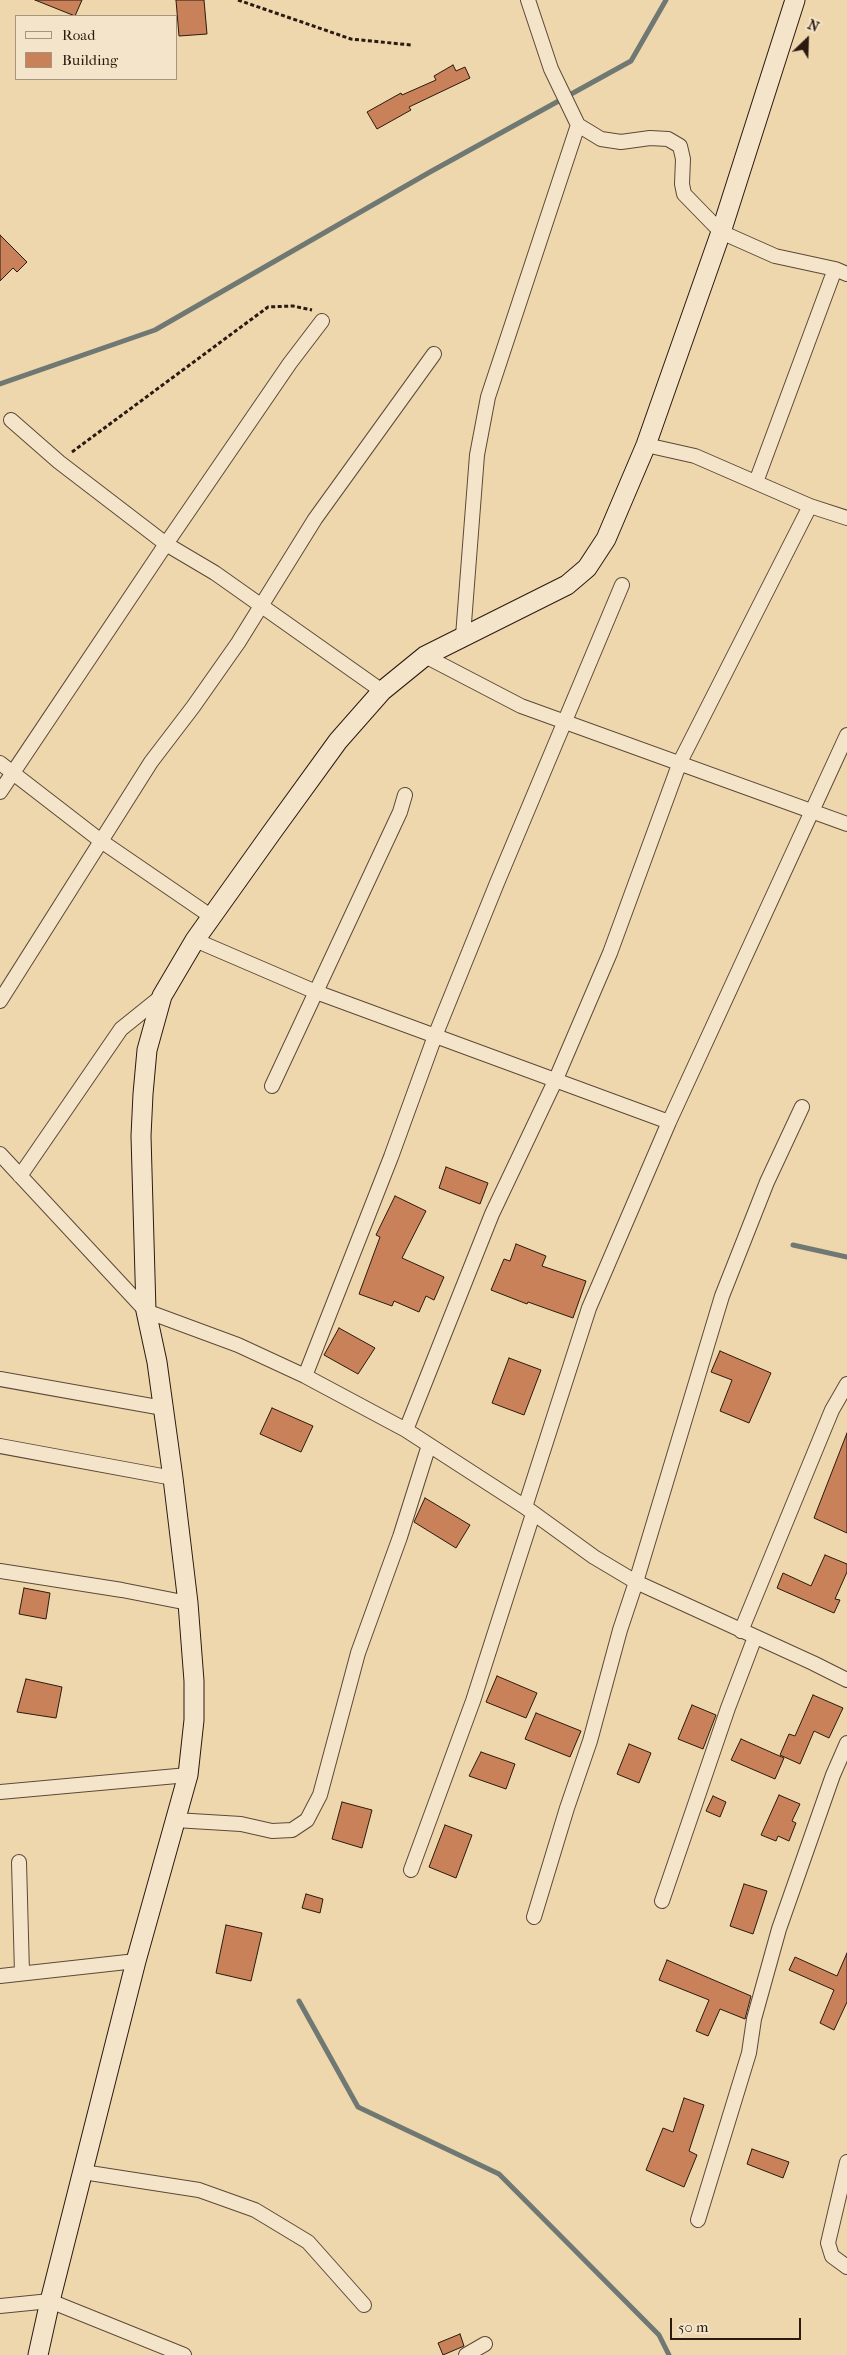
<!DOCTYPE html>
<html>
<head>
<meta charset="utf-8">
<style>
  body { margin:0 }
  #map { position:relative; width:847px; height:2355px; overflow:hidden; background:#eed7ad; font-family:"IM FELL French Canon",serif }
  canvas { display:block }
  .legend { position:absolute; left:15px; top:15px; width:162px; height:65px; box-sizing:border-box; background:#f4e5ca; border:1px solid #a49480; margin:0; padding:6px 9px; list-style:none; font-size:15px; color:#2b1a10 }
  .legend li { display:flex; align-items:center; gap:10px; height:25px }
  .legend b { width:25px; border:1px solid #a49480 }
  .north { position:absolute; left:782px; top:15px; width:50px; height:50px; -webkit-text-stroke:4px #f4e5ca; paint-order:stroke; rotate:24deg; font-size:14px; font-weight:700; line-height:20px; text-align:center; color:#2b1a10 }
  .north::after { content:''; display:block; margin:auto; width:18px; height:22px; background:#2b1a10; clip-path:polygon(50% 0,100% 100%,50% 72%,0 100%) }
  .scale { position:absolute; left:670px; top:2318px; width:131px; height:22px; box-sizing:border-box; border:2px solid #2b1a10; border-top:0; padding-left:6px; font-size:15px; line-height:18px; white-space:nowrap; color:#2b1a10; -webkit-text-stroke:4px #f4e5ca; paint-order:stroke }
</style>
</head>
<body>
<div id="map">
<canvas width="847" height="2355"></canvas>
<ul class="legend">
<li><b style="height:6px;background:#f4e5ca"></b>Road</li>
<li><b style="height:14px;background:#c88158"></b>Building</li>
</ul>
<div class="north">N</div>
<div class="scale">50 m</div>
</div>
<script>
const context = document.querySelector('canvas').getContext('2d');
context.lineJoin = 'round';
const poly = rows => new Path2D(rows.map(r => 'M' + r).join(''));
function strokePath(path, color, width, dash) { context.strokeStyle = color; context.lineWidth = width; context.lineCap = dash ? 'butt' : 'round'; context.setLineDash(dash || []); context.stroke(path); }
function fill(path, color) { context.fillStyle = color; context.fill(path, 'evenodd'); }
strokePath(poly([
  [0,384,155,330,430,172,631,61,666,0],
  [793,1245,847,1257],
  [299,2001,358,2107,499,2174,659,2335,669,2355]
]), '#6f7872', 5);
const building = poly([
  [35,0,82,0,75,16,35,0],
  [176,0,204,0,207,34,179,36,176,0],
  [453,65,456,71,465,67,470,78,409,107,411,110,377,129,367,112,401,93,402,95,436,80,434,76,453,65],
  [0,235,27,262,17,272,13,268,0,281,0,235],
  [446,1167,488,1183,480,1204,439,1188,446,1167],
  [395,1196,426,1211,402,1258,444,1277,434,1300,426,1296,419,1312,394,1301,392,1306,359,1294,380,1237,376,1235,395,1196],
  [516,1244,546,1256,542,1266,586,1281,573,1318,528,1302,527,1304,491,1290,504,1259,510,1261,516,1244],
  [339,1328,375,1348,358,1374,324,1355,339,1328],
  [720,1351,771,1373,749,1423,720,1411,732,1380,711,1372,720,1351],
  [509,1358,541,1370,524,1415,492,1403,509,1358],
  [272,1408,313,1426,301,1452,260,1434,272,1408],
  [847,1433,847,1533,814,1518,847,1433],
  [425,1498,470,1525,456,1548,414,1522,425,1498],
  [825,1555,847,1564,847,1572,835,1599,840,1600,834,1613,777,1588,783,1573,811,1586,825,1555],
  [24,1588,50,1593,46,1619,19,1614,24,1588],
  [497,1676,537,1693,526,1718,486,1702,497,1676],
  [26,1679,62,1687,56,1718,17,1712,26,1679],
  [813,1695,843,1708,829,1738,814,1731,800,1764,780,1755,789,1734,795,1736,813,1695],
  [692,1705,716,1715,703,1749,678,1739,692,1705],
  [536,1713,581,1731,570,1757,525,1739,536,1713],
  [741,1739,784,1758,775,1779,731,1760,741,1739],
  [629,1744,651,1753,639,1783,617,1774,629,1744],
  [481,1752,515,1764,506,1789,469,1776,481,1752],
  [779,1795,800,1804,792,1821,796,1823,789,1841,778,1836,776,1841,761,1835,779,1795],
  [713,1796,726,1802,720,1817,706,1811,713,1796],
  [342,1802,372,1810,362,1848,332,1839,342,1802],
  [445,1825,472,1835,456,1878,429,1867,445,1825],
  [744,1884,767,1891,753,1934,730,1926,744,1884],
  [306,1894,323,1899,320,1913,302,1908,306,1894],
  [226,1925,262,1933,251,1981,216,1973,226,1925],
  [847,1953,847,2002,834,2030,820,2023,834,1990,789,1970,795,1957,837,1976,847,1953],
  [667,1960,751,1996,745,2019,720,2009,708,2036,696,2031,709,2000,659,1980,667,1960],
  [684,2098,704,2105,689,2151,697,2155,684,2187,646,2170,663,2128,673,2132,684,2098],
  [752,2149,789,2162,783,2178,747,2164,752,2149],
  [460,2334,464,2346,443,2355,438,2343,460,2334]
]);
fill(building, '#c88158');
strokePath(building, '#2b1a10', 1);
const street = poly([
  [528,0,551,69,578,125,601,139,621,142,650,138,668,139,680,146,683,159,682,184,684,194,721,232,775,256,835,269,847,274],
  [11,420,59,462,166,544,215,573,382,691],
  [646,445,695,456,810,506,847,518],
  [756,482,835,269],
  [463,636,477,455,488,397,578,125],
  [425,656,521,706,847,824],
  [0,763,101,841,212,917],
  [0,792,166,544,290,363,322,321],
  [195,940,316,992,669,1122],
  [0,1001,151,762,193,707,238,643,315,519,434,354],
  [272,1086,400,812,405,795],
  [0,1154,146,1311,238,1345,305,1376,406,1430,525,1507,594,1557,636,1582,813,1663,847,1680],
  [20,1176,121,1029,162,996],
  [305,1376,391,1157,435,1036,497,883,622,585],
  [0,1379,163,1408],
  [406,1430,492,1214,556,1079,610,953,680,762,810,506],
  [0,1446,173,1478],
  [525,1507,589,1308,669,1122,847,735],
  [0,1571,122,1590,188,1603],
  [741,1631,832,1410,847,1384],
  [0,1792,188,1775],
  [175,1820,241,1824,272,1831,292,1830,307,1820,320,1795,358,1653,400,1537,429,1445],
  [19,1862,22,1973],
  [411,1870,473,1701,533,1514],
  [662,1901,728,1708,755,1637],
  [534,1917,567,1808,590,1741,620,1630,636,1582,722,1296,767,1182,802,1107],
  [0,1976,136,1961],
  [847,2162,828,2243,832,2256,847,2267],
  [83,2172,199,2190,255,2210,308,2242,364,2305],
  [698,2220,749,2053,754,2019,779,1929,833,1775,847,1743],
  [0,2306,50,2301,184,2355],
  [466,2355,485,2344]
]);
const secondary = poly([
  [38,2355,50,2301,136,1961,188,1775,194,1720,194,1681,188,1603,173,1478,157,1362,146,1311,141,1136,143,1094,147,1050,162,996,195,940,272,832,338,741,382,691,425,656,567,585,587,568,606,539,646,445,721,232,795,0]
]);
strokePath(street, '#5c4937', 16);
strokePath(secondary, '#2b1a10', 21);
strokePath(poly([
  [238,0,351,39,411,45],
  [72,452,268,307,293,306,312,310]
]), '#2b1a10', 3, [4, 2.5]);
strokePath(street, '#f4e5ca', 14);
strokePath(secondary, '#f4e5ca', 19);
</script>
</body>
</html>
